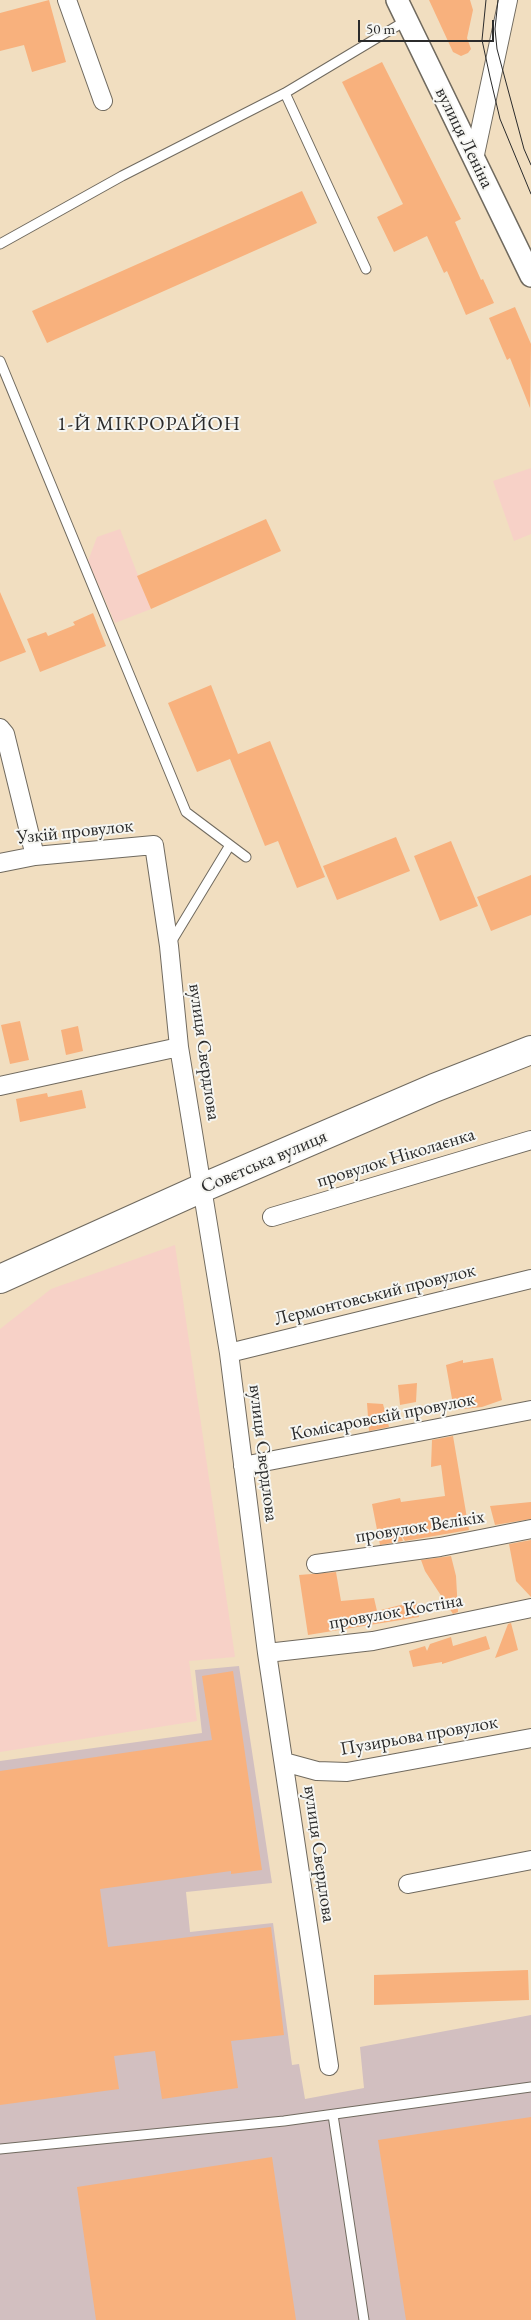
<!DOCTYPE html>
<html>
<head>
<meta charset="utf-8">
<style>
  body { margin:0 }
  #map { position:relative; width:531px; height:2320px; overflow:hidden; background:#f1dec0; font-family:"EB Garamond",serif }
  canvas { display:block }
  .scale { position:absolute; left:358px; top:20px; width:136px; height:22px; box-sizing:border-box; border:2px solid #2b2b2b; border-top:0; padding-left:6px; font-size:15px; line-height:18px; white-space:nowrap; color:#2b2b2b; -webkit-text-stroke:4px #f6f6f2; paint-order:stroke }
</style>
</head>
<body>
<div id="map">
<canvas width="531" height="2320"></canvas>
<div class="scale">50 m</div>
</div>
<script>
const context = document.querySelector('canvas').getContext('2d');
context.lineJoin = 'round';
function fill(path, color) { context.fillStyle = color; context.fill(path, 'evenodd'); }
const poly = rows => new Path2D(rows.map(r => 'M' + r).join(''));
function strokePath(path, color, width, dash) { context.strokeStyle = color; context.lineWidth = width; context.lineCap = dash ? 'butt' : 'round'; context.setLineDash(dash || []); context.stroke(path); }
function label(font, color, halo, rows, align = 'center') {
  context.font = font + ' "EB Garamond",serif'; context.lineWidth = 4; context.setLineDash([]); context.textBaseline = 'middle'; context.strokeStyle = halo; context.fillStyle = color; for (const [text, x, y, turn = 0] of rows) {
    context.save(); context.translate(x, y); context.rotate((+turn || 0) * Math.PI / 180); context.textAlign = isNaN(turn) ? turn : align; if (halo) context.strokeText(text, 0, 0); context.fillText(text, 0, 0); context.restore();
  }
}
fill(poly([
  [531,468,531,534,514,541,493,481],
  [120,529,151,609,115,623,88,561,97,537],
  [175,1245,235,1657,189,1661,197,1721,0,1752,0,1329,51,1289]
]), '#f7d1c7');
fill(poly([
  [239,1666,272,1883,186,1892,190,1932,273,1923,292,2065,299,2064,305,2099,364,2088,360,2047,531,2015,531,2320,0,2320,0,1761,202,1733,195,1670]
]), '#d2bfc0');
fill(poly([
  [49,0,66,62,32,72,24,45,0,51,0,13],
  [429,0,470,0,473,10,467,38,471,49,468,53,461,56,453,52],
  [382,62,461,219,455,222,481,280,483,279,494,303,466,315,447,271,444,273,427,236,394,252,377,217,403,204,342,82],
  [302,191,317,223,47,343,32,311],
  [515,307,531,344,530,408,510,358,507,360,489,318],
  [266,519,281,551,151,609,137,576],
  [0,592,26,652,0,662],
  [93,613,106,646,40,672,27,639,46,632,48,636,75,625,73,622],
  [211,685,238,754,270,741,325,877,297,888,278,841,265,846,230,759,197,772,168,703],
  [396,837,410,871,337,900,323,866],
  [451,841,478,906,440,921,414,856],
  [531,875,531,915,491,931,477,897],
  [20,1021,29,1060,10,1064,1,1025],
  [78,1026,83,1051,66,1055,61,1030],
  [82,1090,86,1108,20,1122,16,1099,47,1093,48,1097],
  [493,1358,502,1400,482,1407,454,1410,446,1365,463,1360,463,1363],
  [417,1383,416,1402,400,1405,398,1385],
  [367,1403,383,1404,389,1427,369,1431],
  [453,1436,469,1530,405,1541,401,1535,403,1541,380,1545,372,1504,400,1498,401,1502,445,1496,441,1465,431,1467,432,1440],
  [531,1502,531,1519,495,1525,490,1506],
  [531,1540,531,1597,516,1581,509,1544],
  [451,1556,456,1576,458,1612,453,1614,425,1571,421,1560],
  [336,1572,341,1601,374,1598,377,1611,416,1601,419,1617,308,1635,299,1575],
  [511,1623,518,1650,495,1658,508,1624],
  [486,1636,490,1649,442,1664,442,1662,413,1667,409,1651,425,1646,427,1651,430,1644,451,1637,453,1646],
  [233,1671,262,1870,231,1874,231,1871,100,1889,108,1947,271,1927,284,2035,231,2041,238,2088,162,2099,155,2051,114,2056,119,2089,0,2105,0,1771,212,1740,202,1676],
  [528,1970,529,2000,374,2005,374,1975],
  [531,2117,531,2320,406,2320,378,2140],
  [272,2157,296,2320,96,2320,77,2187]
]), '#f8b17d');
const service = poly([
  [285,93,366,269],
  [0,244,122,176,285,93,407,20],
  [0,361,186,812,246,857],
  [170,944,230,845],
  [333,2115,364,2320],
  [0,2149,284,2121,531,2087]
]);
const minor = poly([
  [67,0,103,101],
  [474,159,508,0],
  [0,728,5,734,35,856],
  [0,863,35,856,154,845,169,946,179,1047,229,1353,267,1653,329,2066],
  [0,1086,179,1047],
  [272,1217,531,1140],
  [229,1353,531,1279],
  [243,1466,531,1410],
  [316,1564,440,1547,531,1529],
  [267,1653,373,1641,531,1608],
  [284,1762,317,1771,347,1772,531,1738],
  [408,1884,531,1860]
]);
const tertiary = poly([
  [397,0,531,276]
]);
const primary = poly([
  [0,1279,202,1188,434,1088,531,1050]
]);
strokePath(service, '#706a5f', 11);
strokePath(minor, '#706a5f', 20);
strokePath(tertiary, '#706a5f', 24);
strokePath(primary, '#706a5f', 30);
strokePath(service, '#fff', 9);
strokePath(minor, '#fff', 18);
strokePath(tertiary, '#fff', 21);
strokePath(primary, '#fff', 28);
strokePath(poly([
  [486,0,482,40,490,77,500,119,531,194],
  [498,0,495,29,497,49,524,149,531,165]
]), '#2b2b2b', 1);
label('19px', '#2b2b2b', '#f6f6f2', [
  ["вулиця Леніна",464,138,64],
  ["Узкій провулок",75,832,-6],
  ["вулиця Свердлова",204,1052,82],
  ["провулок Ніколаєнка",396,1158,-17],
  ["Совєтська вулиця",264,1162,-23],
  ["Лермонтовський провулок",375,1295,-14],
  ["Комісаровскій провулок",383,1417,-11],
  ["вулиця Свердлова",263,1453,83],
  ["провулок Вєлікіх",420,1527,-9],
  ["провулок Костіна",396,1612,-10],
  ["Пузирьова провулок",419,1736,-10],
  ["вулиця Свердлова",319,1854,82]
]);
context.letterSpacing = '1px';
label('20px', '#2b2b2b', '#f6f6f2', [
  ["1-Й МІКРОРАЙОН",149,425]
]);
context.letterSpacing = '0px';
</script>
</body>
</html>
